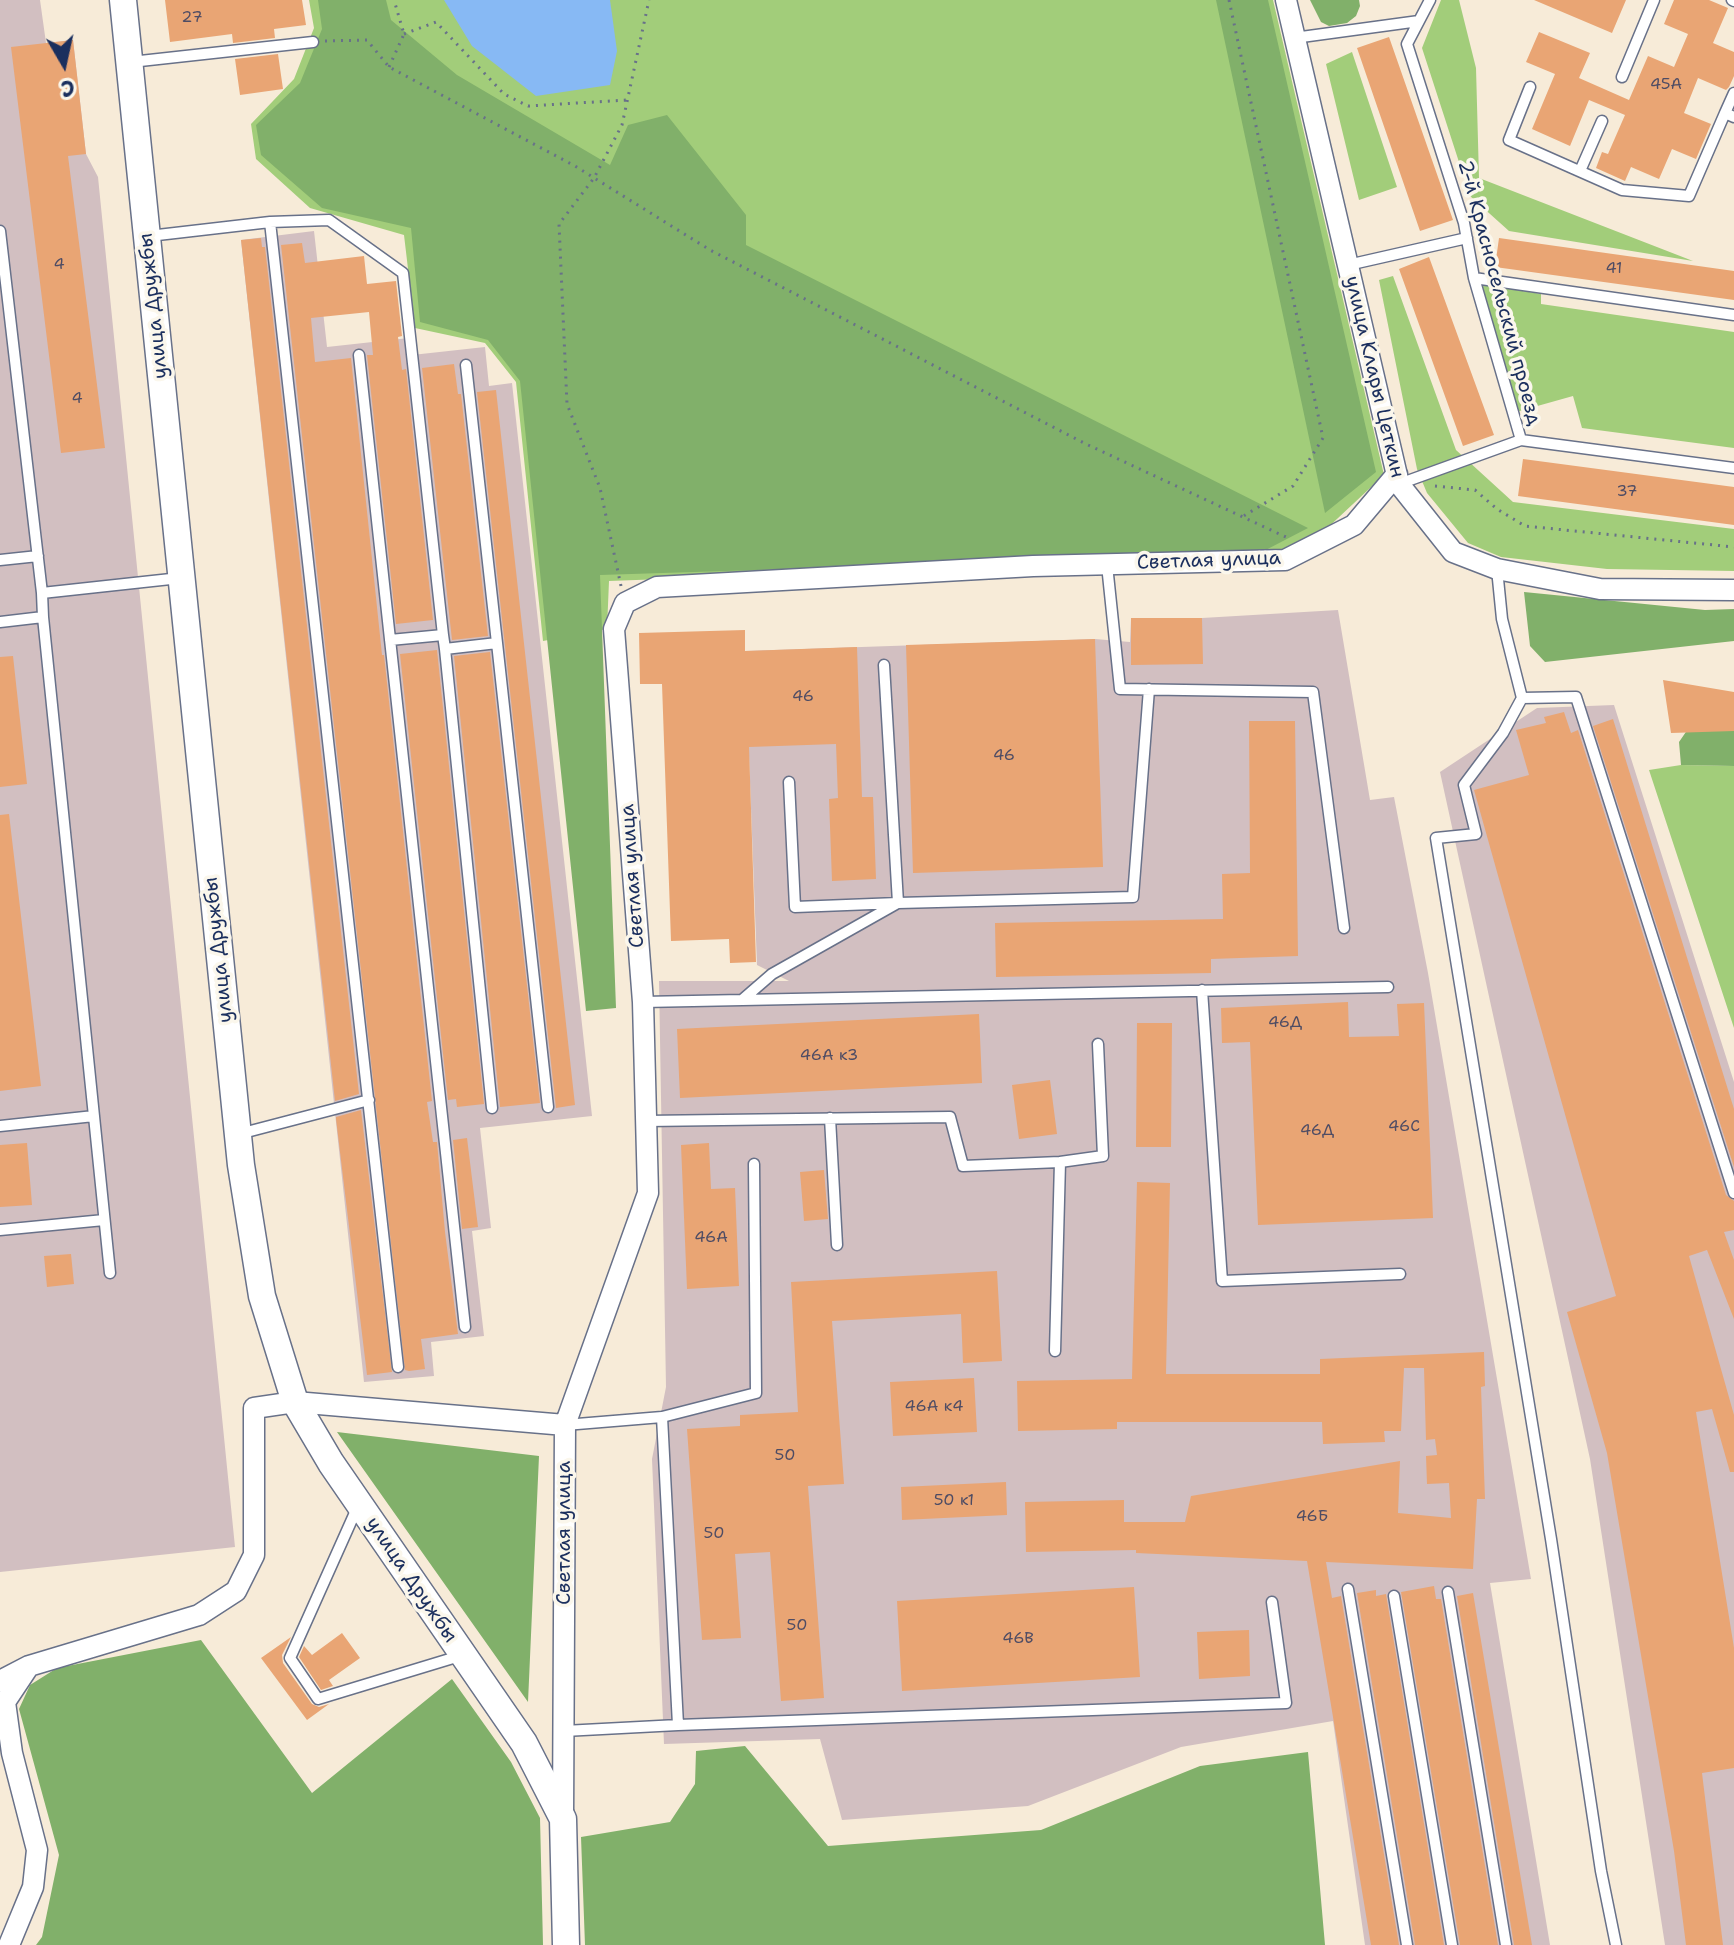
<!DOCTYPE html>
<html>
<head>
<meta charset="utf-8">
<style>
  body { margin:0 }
  #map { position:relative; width:1734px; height:1945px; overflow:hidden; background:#f7ebd8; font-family:"Shantell Sans",sans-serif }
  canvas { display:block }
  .north { position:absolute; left:24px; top:24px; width:80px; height:80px; -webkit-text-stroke:6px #fbf7ec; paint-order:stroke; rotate:171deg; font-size:22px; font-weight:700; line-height:32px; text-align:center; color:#1b2f5e }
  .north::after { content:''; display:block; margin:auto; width:28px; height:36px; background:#1b2f5e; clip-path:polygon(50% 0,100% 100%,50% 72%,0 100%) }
</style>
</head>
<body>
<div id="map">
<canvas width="1734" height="1945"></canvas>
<div class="north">С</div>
</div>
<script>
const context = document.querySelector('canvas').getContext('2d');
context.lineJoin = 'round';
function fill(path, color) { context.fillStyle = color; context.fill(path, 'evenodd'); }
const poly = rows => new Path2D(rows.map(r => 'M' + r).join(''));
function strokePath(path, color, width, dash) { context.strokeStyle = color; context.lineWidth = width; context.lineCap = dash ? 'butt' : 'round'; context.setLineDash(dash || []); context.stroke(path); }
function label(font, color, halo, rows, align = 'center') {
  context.font = font + ' "Shantell Sans",sans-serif'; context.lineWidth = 7; context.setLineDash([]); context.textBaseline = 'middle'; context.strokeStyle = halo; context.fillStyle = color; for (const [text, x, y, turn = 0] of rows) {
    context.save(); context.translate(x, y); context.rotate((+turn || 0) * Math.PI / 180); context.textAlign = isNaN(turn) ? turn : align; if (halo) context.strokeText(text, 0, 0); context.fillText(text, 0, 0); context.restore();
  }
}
fill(poly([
  [0,0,40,0,46,43,73,40,86,154,98,177,235,1547,0,1572],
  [314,231,327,347,409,338,412,355,485,347,489,386,512,383,592,1116,480,1128,491,1228,472,1231,484,1336,431,1342,434,1376,364,1382,241,240],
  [1338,610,1370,800,1394,797,1428,973,1531,1579,1490,1583,1550,1945,1365,1945,1333,1721,1181,1747,1028,1806,842,1820,820,1739,664,1744,652,1459,666,1387,659,981,789,981,757,965,745,651,1095,639,1130,642,1131,618,1202,618],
  [1614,705,1734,1082,1734,1945,1665,1945,1590,1459,1440,772,1537,708]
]), '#d2bfc1');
fill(poly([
  [309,0,1273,0,1384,475,1322,533,1288,550,1259,557,609,581,607,629,543,641,516,382,485,343,415,328,404,235,310,208,256,159,251,124,294,79,314,28],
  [1441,0,1459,0,1476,68,1479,178,1693,261,1509,231,1470,196,1422,48],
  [1352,52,1397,187,1359,200,1326,64],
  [1393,276,1456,450,1513,502,1734,529,1734,571,1607,569,1501,557,1468,543,1427,493,1417,469,1379,280],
  [1480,284,1541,294,1541,304,1734,332,1734,448,1582,428,1573,396,1516,412],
  [1681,765,1734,766,1734,1028,1649,770]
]), '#a2cd7a');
fill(poly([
  [318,0,386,0,391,20,457,75,610,165,628,125,667,115,746,215,746,245,1308,528,1258,554,600,575,616,1008,586,1011,520,381,488,340,420,322,411,228,322,208,261,155,256,125,300,83,322,29],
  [1216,0,1268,0,1376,472,1325,513],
  [1310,0,1359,0,1360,6,1356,16,1347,23,1329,26,1321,22],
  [1524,592,1705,610,1734,609,1734,641,1545,662,1530,646],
  [1734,712,1734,766,1681,765,1679,742,1699,713],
  [337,1432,539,1456,528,1702],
  [201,1640,312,1793,452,1679,511,1762,540,1818,543,1945,36,1945,42,1937,59,1855,19,1709,30,1685,57,1668],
  [745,1746,828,1846,1041,1830,1200,1766,1308,1752,1325,1945,585,1945,581,1837,670,1822,695,1784,696,1751]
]), '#81b06a');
fill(poly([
  [444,0,610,0,617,51,610,85,536,96,472,46]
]), '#87b9f4');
fill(poly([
  [165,0,302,0,306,25,274,29,275,38,233,43,232,34,170,42],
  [1534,0,1626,0,1612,33],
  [1674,0,1709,0,1728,8,1713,43,1734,52,1734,76,1729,87,1726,90,1698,78,1684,113,1711,124,1696,159,1672,149,1659,179,1631,167,1625,181,1596,168,1602,152,1608,154,1625,115,1589,100,1570,146,1532,129,1555,74,1526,62,1539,32,1590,53,1579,78,1629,100,1648,56,1674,67,1688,34,1664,24],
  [1389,37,1453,220,1420,231,1357,48],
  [73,40,86,154,68,156,105,448,61,453,11,47],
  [278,54,283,89,240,95,235,59],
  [261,238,262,247,265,247,359,1094,335,1101,241,240],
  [1499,238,1734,271,1734,300,1495,267],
  [302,243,305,263,364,256,367,284,396,281,402,336,398,337,402,370,406,369,433,620,396,624,367,355,373,355,369,312,311,318,315,362,351,358,382,655,384,655,432,1101,427,1102,433,1142,437,1142,445,1232,458,1334,421,1339,425,1369,409,1371,405,1370,281,245],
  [1429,257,1494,435,1463,446,1399,269],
  [454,364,458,394,461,394,488,636,452,640,422,368],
  [496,390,575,1105,556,1108,477,392],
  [1523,459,1734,487,1734,525,1518,496],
  [1131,618,1202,618,1203,664,1131,665],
  [745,630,745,651,857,647,862,797,873,797,876,879,832,881,829,799,838,798,836,744,749,747,756,962,730,963,729,939,671,941,662,684,640,684,639,633],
  [1095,639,1103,867,913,873,906,645],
  [437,650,484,1104,457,1107,456,1099,448,1100,400,654],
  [490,652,540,1103,500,1107,454,656],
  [13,656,27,784,0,787,0,657],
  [1663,680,1734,692,1734,731,1671,733],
  [1564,712,1571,733,1578,730,1726,1195,1734,1201,1734,1230,1724,1232,1734,1260,1734,1319,1707,1250,1689,1256,1734,1415,1734,1472,1730,1472,1712,1409,1696,1412,1734,1648,1734,1768,1702,1773,1723,1945,1686,1945,1674,1851,1607,1453,1567,1312,1616,1296,1474,790,1529,775,1516,730,1546,723,1544,717],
  [1613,719,1734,1109,1734,1167,1593,726],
  [1249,721,1295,721,1298,956,1211,959,1211,973,996,977,995,923,1223,919,1222,874,1250,873],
  [9,814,41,1086,0,1091,0,815],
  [1348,1002,1349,1037,1399,1036,1397,1004,1424,1003,1433,1218,1258,1225,1250,1042,1222,1043,1221,1008],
  [979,1014,982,1083,680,1098,677,1029],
  [1137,1023,1172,1023,1171,1147,1136,1147],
  [1050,1080,1057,1134,1019,1139,1012,1085],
  [361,1110,392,1372,367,1375,336,1119,336,1117],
  [467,1138,478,1227,462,1229,453,1140],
  [27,1143,32,1205,0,1207,0,1145],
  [709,1143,711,1189,735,1188,739,1286,687,1289,681,1145],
  [824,1170,828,1219,804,1221,800,1172],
  [1137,1182,1170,1183,1166,1374,1320,1374,1320,1359,1484,1352,1485,1386,1481,1387,1485,1499,1477,1499,1473,1569,1326,1562,1332,1598,1341,1596,1399,1945,1371,1945,1307,1561,1136,1553,1136,1550,1026,1552,1025,1502,1124,1500,1124,1522,1185,1522,1191,1496,1400,1461,1398,1513,1451,1518,1449,1483,1427,1484,1426,1456,1437,1455,1435,1439,1426,1440,1424,1368,1404,1368,1401,1431,1384,1431,1385,1442,1323,1444,1322,1422,1117,1422,1117,1429,1018,1431,1017,1381,1132,1379],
  [71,1254,74,1284,47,1287,44,1256],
  [997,1271,1002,1361,963,1363,961,1314,832,1321,844,1484,808,1486,824,1698,781,1701,770,1552,735,1554,741,1638,702,1640,687,1429,740,1426,740,1415,798,1412,791,1282],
  [974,1378,977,1432,893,1436,890,1382],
  [1006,1482,1007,1515,902,1520,901,1487],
  [1434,1586,1436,1599,1441,1599,1498,1945,1460,1945,1401,1592],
  [1134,1587,1140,1677,902,1691,897,1601],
  [1376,1590,1376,1596,1386,1594,1444,1945,1415,1945,1357,1593],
  [1473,1593,1532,1945,1514,1945,1457,1596],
  [1249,1630,1250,1676,1199,1679,1197,1632],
  [342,1633,360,1658,329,1680,333,1686,321,1690,299,1657,304,1646,312,1655],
  [291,1637,282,1655,283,1663,312,1704,319,1707,329,1704,307,1720,261,1658]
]), '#e9a574');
const service = poly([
  [1430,0,1407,44,1464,223,1474,278,1521,440],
  [1732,0,1734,1],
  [1294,38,1419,21],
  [131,62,313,42],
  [1622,77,1654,0],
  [1530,87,1509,140,1622,190,1689,196,1725,113,1734,117],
  [1725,113,1734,93],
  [1580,171,1602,121],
  [270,222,329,220,403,273,443,635],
  [0,231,42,593,180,578],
  [149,236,270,222,398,1367],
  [1348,265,1467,238],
  [1474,278,1734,315],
  [359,355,465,1327],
  [1399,484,1521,440,1734,468],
  [0,560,38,556],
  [1107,565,1120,689,1313,692,1344,928],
  [1497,569,1502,619,1522,698,1503,733,1464,785,1476,834,1436,838,1551,1539,1601,1871,1616,1945],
  [43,617,110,1273],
  [0,622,43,617,42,593],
  [390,640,443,635,445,649,497,643,466,365],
  [497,643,548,1107],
  [445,649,492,1108],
  [884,665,898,903,1133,897,1149,689],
  [1522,698,1576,697,1734,1193],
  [789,782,795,907,898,903],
  [1202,990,1222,1281,1400,1274],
  [742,1000,772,974,896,904],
  [643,1002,1388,987],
  [830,1118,837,1245],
  [646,1121,950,1117,963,1166,1060,1162,1055,1351],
  [0,1126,94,1116],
  [239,1134,369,1100],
  [1060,1162,1103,1156,1098,1044],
  [0,1230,104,1220],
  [662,1417,756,1393,754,1164],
  [358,1506,290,1658,318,1699,463,1655],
  [1348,1589,1407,1945],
  [1448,1592,1506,1945],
  [1394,1596,1452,1945],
  [678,1725,1286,1703,1272,1602],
  [564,1731,678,1725,662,1417,565,1425]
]);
const minor = poly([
  [1286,0,1399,484,1453,552,1497,569,1600,589,1734,590],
  [0,1681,29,1666,199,1615,236,1591,254,1555,254,1408,295,1402,565,1425],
  [563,1817,565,1425,648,1193,643,1002,614,629,625,603,657,587,1033,566,1285,560,1354,525,1397,474],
  [9,1945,33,1887,37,1850,12,1753,5,1702,27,1669]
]);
const tertiary = poly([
  [123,0,241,1165,262,1296,295,1402,331,1463,524,1743,563,1819,566,1945]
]);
strokePath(service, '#687189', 13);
strokePath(minor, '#687189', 23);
strokePath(tertiary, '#687189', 29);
strokePath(poly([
  [1229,0,1323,438,1293,486,1242,517],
  [404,34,436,22,504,94,528,106,627,100],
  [325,41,367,40,389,67,575,166,710,250,1086,444,1288,538],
  [389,67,404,34,394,0],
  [1435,486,1475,490,1497,509,1525,526,1734,547],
  [621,586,600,488,567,404,559,224,594,178,622,125,649,0]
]), '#687189', 3, [2, 6]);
strokePath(service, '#fff', 10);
strokePath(minor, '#fff', 20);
strokePath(tertiary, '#fff', 26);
label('16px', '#4e4c64', null, [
  ["27",192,18],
  ["45А",1666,85],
  ["4",59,265],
  ["41",1614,269],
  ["4",77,399],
  ["37",1627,492],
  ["46",803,697],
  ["46",1004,756],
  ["46Д",1285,1023],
  ["46А к3",829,1056],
  ["46С",1404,1127],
  ["46Д",1317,1131],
  ["46А",711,1238],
  ["46А к4",934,1407],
  ["50",785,1456],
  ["50 к1",954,1501],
  ["46Б",1312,1517],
  ["50",714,1534],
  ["50",797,1626],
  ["46В",1018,1639]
]);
label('20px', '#1b2f5e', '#fbf7ec', [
  ["2-й Красносельский проезд",1499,293,75],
  ["улица Дружбы",154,306,-96],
  ["улица Клары Цеткин",1374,377,77],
  ["Светлая улица",1209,561,-2],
  ["Светлая улица",633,876,-94],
  ["улица Дружбы",219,950,-96],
  ["Светлая улица",565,1533,-90],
  ["улица Дружбы",411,1580,56]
]);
</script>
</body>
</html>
